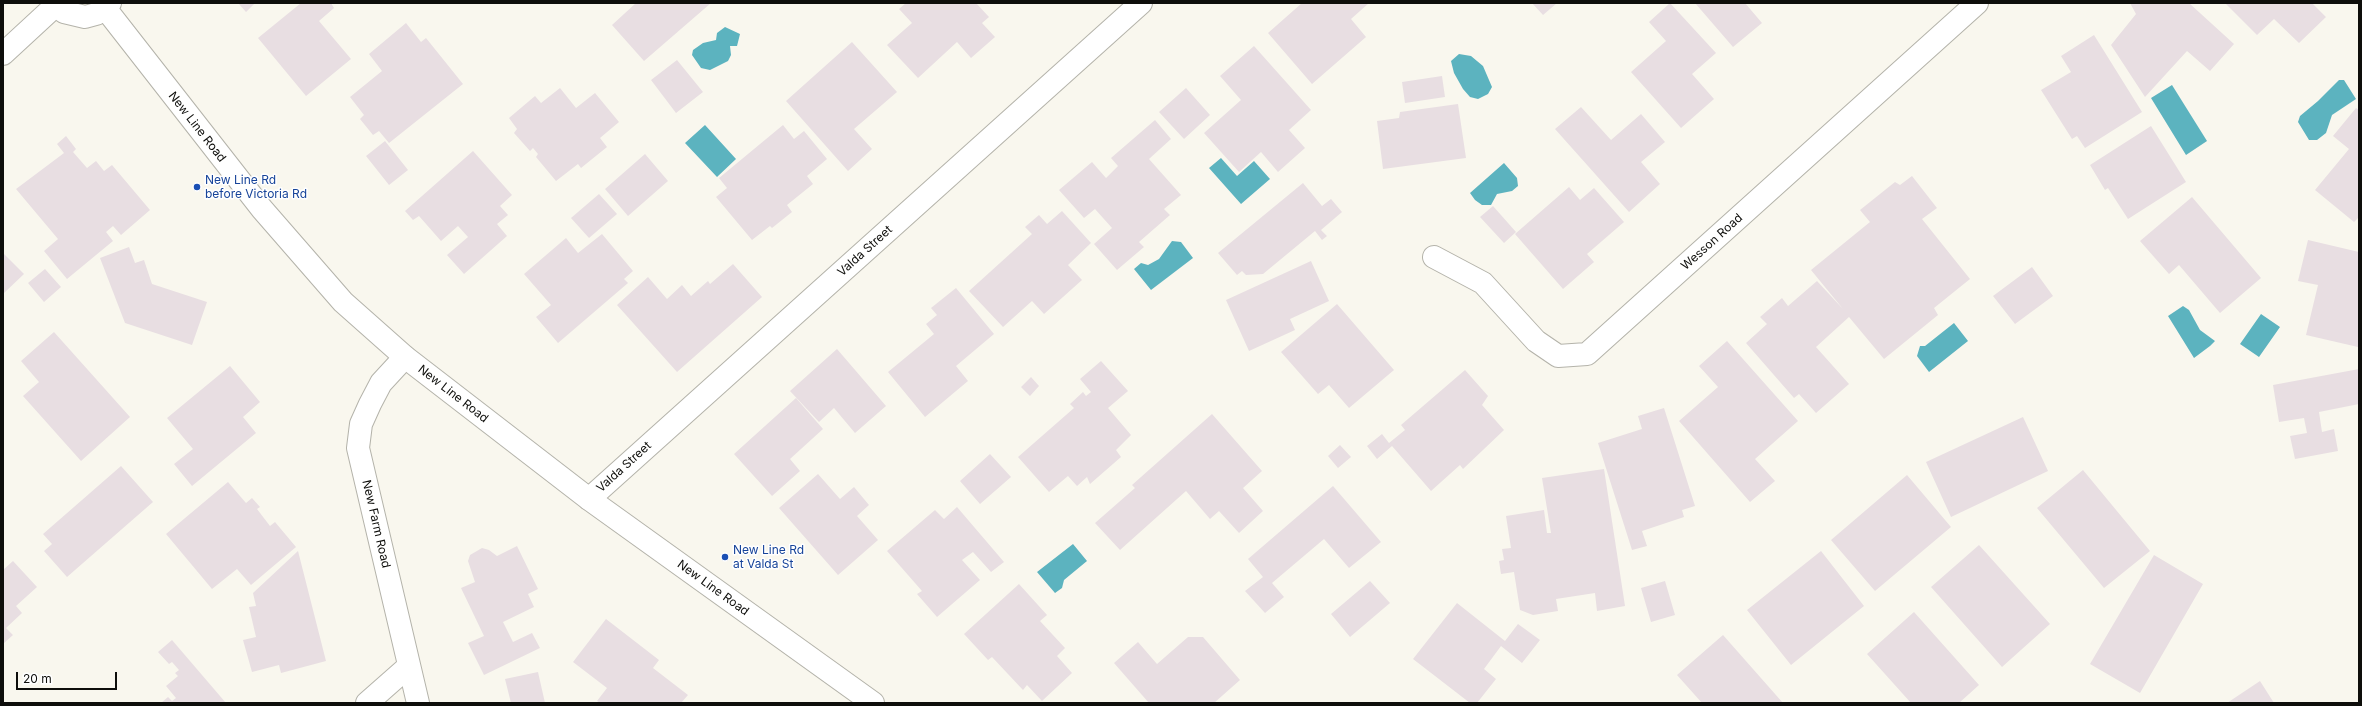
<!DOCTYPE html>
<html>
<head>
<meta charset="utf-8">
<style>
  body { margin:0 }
  #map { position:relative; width:2362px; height:706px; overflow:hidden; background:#f9f7ee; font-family:Inter,sans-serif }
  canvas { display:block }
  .frame { position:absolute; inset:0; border:4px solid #0e0e0b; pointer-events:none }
  .scale { position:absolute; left:16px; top:672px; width:101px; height:18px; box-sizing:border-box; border:2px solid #0e0e0b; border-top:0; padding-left:5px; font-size:12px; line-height:14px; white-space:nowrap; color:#0e0e0b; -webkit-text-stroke:3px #fff; paint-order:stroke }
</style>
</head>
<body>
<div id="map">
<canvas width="2362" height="706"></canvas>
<div class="frame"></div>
<div class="scale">20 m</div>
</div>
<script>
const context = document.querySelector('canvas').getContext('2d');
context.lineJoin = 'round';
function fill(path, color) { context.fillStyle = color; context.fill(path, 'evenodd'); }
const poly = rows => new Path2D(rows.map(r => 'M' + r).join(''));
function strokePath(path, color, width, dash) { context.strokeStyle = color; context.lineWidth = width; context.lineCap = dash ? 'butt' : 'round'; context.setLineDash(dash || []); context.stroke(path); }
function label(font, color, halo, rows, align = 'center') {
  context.font = font + ' Inter,sans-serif'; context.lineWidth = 3; context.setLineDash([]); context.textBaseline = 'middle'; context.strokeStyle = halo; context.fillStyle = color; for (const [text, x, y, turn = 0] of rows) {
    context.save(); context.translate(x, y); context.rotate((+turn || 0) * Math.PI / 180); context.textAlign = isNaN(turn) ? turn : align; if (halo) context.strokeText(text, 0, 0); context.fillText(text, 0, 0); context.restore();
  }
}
fill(poly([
  [725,27,740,34,737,46,730,46,731,55,728,61,710,70,701,68,692,55,693,50,703,43,716,40,717,33],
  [1459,54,1471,56,1483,66,1492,87,1488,94,1478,99,1470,97,1463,89,1454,73,1451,61],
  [2339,80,2344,80,2356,99,2332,115,2326,133,2317,140,2309,140,2298,122,2300,116,2318,101],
  [2172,85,2207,141,2186,155,2151,98],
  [705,125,736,159,717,177,685,143],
  [1221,158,1237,176,1254,161,1270,179,1241,204,1209,168],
  [1504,163,1517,178,1518,186,1512,191,1497,194,1491,205,1482,205,1475,200,1470,193],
  [1172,241,1181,242,1193,258,1151,290,1134,269,1141,263,1148,265,1159,259],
  [2183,306,2189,310,2200,330,2215,341,2210,346,2194,358,2168,316],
  [2261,314,2280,327,2259,357,2240,344],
  [1954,323,1968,341,1929,372,1917,356,1920,346,1925,346],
  [1073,544,1087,561,1064,580,1062,588,1055,593,1037,572]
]), '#5cb3bf');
fill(poly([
  [238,3,255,3,246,12],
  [301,3,331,3,334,8,319,21,351,59,306,96,258,38],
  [636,3,711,3,644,61,612,25],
  [906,3,976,3,989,17,982,23,995,37,971,58,957,42,918,78,887,45,912,23,899,9],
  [1302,3,1369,3,1351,19,1366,37,1312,84,1268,33],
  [1532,3,1557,3,1543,15],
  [1670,3,1716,53,1692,74,1714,99,1681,128,1631,72,1666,41,1649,22],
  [1695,3,1745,3,1762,23,1733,47],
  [2130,3,2189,3,2234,44,2210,71,2187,51,2145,97,2111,45,2136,14],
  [2225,3,2312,3,2326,17,2299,43,2274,19,2257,35],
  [406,23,421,42,426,38,463,84,389,143,379,131,373,135,360,119,364,115,350,97,382,71,369,54],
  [2094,35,2142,112,2085,148,2077,136,2072,139,2041,90,2071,72,2061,56],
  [852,42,897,92,854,129,872,149,848,171,786,101],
  [1254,46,1311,110,1289,130,1305,148,1278,172,1261,152,1239,172,1204,133,1241,100,1220,76],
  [677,60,703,92,676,113,651,80],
  [1442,76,1445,97,1405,103,1402,82],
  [560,88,576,108,595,93,619,122,600,138,607,147,581,168,578,164,556,181,536,157,538,154,533,148,530,151,514,133,517,129,509,118,535,96,541,103],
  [1186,88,1210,115,1184,139,1159,112],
  [1458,104,1466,158,1383,169,1377,121,1399,118,1400,112],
  [1581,107,1611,140,1641,114,1665,142,1641,162,1660,184,1629,212,1555,129],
  [2356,108,2359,110,2359,217,2354,222,2315,190,2349,149,2333,136],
  [1155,120,1171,139,1149,159,1181,195,1164,209,1170,215,1139,242,1144,247,1117,270,1094,244,1112,228,1095,209,1084,218,1059,190,1092,162,1106,178,1118,166,1111,158],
  [783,125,794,139,804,131,827,159,807,176,813,184,787,205,792,212,772,228,770,226,752,240,716,197,727,188,719,178],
  [2151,126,2186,182,2128,219,2108,188,2105,190,2090,165],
  [66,136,76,149,73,152,87,168,96,161,104,171,112,165,150,210,121,235,113,226,106,232,113,241,67,279,44,251,58,239,16,189,64,153,57,144],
  [385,141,408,170,389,185,366,156],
  [473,151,512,195,500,206,508,215,497,224,507,236,464,274,447,255,468,237,458,226,441,241,419,216,413,220,405,211],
  [645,154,668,181,628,216,605,189],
  [1912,176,1937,208,1922,219,1970,279,1934,308,1938,315,1884,359,1849,317,1816,347,1849,384,1816,413,1799,394,1794,398,1746,343,1767,324,1760,317,1782,298,1788,306,1817,281,1843,309,1811,270,1870,222,1860,210,1895,182,1900,185],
  [1303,183,1322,206,1331,199,1342,212,1321,230,1327,236,1322,240,1315,231,1263,274,1246,275,1242,271,1237,275,1218,253],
  [1569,187,1580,200,1594,188,1624,222,1587,254,1594,262,1563,289,1515,234],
  [599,194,617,214,589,238,571,218],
  [2192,197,2261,278,2220,313,2179,265,2169,274,2140,241],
  [1493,206,1516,232,1504,243,1480,217],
  [1062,211,1091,243,1068,265,1082,280,1044,314,1032,301,1003,327,969,291,1032,234,1025,227,1039,215,1047,224],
  [602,234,633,271,624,279,628,283,558,343,536,317,551,305,524,274,566,238,578,253],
  [2308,240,2359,252,2358,347,2306,335,2318,285,2298,281],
  [129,247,135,263,144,260,152,284,207,302,192,345,125,323,100,258],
  [3,253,24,274,3,294],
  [1311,261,1329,301,1290,319,1295,330,1249,351,1226,300],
  [733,264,762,297,677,372,617,305,648,277,667,299,682,285,691,296,708,281,710,284],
  [2032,267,2053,296,2015,324,1993,296],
  [45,269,61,287,44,302,28,283],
  [956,288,994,334,956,366,968,381,925,417,888,372,934,334,926,324,937,315,931,308],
  [1337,304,1394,370,1349,408,1329,385,1318,394,1281,352],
  [54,332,130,417,81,461,23,396,39,382,21,361],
  [1727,341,1798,421,1755,459,1775,481,1750,502,1679,421,1718,387,1699,366],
  [837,349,886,406,855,433,834,408,819,422,790,391],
  [1101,361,1128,391,1108,408,1131,435,1116,450,1121,457,1090,484,1087,477,1077,486,1068,476,1049,492,1018,457,1074,408,1070,404,1083,392,1086,396,1091,392,1080,379],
  [230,366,260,402,243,417,256,433,192,486,174,464,193,449,167,418],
  [2359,369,2359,404,2319,412,2322,432,2334,429,2338,451,2295,459,2290,436,2307,433,2304,418,2279,422,2273,385],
  [1465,370,1488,396,1482,405,1504,430,1463,469,1460,465,1431,491,1392,446,1377,459,1367,446,1382,434,1389,443,1405,430,1401,425],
  [1031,377,1039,386,1030,396,1021,387],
  [796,398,823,429,790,459,800,471,772,496,734,454],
  [1664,408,1695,506,1682,510,1684,517,1642,531,1647,546,1632,550,1598,443,1642,429,1638,416],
  [1212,414,1262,471,1243,488,1263,511,1239,533,1219,511,1210,519,1186,491,1120,550,1095,523,1135,488,1132,485],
  [2023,417,2048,471,1951,517,1926,462],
  [1340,445,1351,457,1338,468,1328,456],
  [990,454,1011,477,980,504,960,481],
  [121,466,153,502,67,577,44,551,52,544,43,534],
  [1604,469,1625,606,1597,611,1595,593,1556,599,1558,611,1533,615,1520,610,1514,572,1501,574,1499,561,1504,560,1502,549,1511,548,1506,516,1544,510,1547,533,1551,533,1542,478],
  [2083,470,2150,551,2104,588,2037,508],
  [818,474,840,499,854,487,869,505,857,516,878,540,838,575,779,508],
  [1907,475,1951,527,1875,591,1831,540],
  [228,482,246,503,252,498,260,507,257,509,270,526,275,522,296,547,251,585,237,569,212,589,166,534],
  [1333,486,1381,542,1349,568,1324,539,1272,583,1284,597,1265,613,1245,591,1263,577,1248,559],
  [957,507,1004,562,991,572,973,552,962,560,980,580,937,617,917,594,922,591,887,551,935,510,944,519],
  [1979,545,2050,624,2002,667,1931,587],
  [517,546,538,589,528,594,534,607,503,622,513,642,532,633,540,648,484,675,468,643,484,636,461,588,475,582,468,561,470,555,482,548,489,550,497,556],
  [298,551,326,661,281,673,279,665,252,672,243,640,256,637,249,607,256,606,253,593],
  [1821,551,1864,606,1791,665,1747,610],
  [2154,555,2203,584,2140,693,2090,664],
  [13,561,37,587,16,606,22,613,6,628,13,635,3,644,3,570],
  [1370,581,1390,603,1350,637,1331,614],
  [1665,581,1675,615,1651,622,1641,588],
  [1019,584,1047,615,1040,621,1065,648,1057,656,1072,673,1042,701,1027,685,1023,690,992,657,988,660,964,634],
  [1457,603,1505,641,1518,624,1540,640,1522,663,1501,646,1484,669,1496,679,1477,703,1470,703,1413,659],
  [1914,612,1979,685,1959,703,1911,703,1867,654],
  [606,619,659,660,653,668,688,695,681,703,600,703,597,701,607,688,573,662],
  [1723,635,1783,703,1702,703,1677,675],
  [1188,637,1203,637,1240,680,1214,703,1149,703,1114,663,1138,642,1157,664],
  [172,640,226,703,161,703,168,697,172,701,176,698,166,686,178,676,175,673,179,670,172,662,169,664,158,652],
  [538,672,545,703,511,703,505,679],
  [2260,681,2274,703,2227,703]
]), '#e8dee2');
const minor = poly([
  [3,54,55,6],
  [1434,257,1483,283,1536,341,1558,356,1587,354,1977,3],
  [405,357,381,383,370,404,361,424,358,448,418,703],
  [589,499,1141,3],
  [367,703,409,666]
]);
const major = poly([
  [53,3,64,12,85,17,96,14,110,3],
  [105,8,262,209,343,302,405,357,589,499,873,703]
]);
strokePath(minor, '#b4b3aa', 24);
strokePath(major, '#b4b3aa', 24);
strokePath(minor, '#fff', 22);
strokePath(major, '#fff', 22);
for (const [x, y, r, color] of [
  [197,187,4,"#1a4fb4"],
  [725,557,4,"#1a4fb4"]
]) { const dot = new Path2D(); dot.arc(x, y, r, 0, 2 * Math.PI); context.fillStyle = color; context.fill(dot); strokePath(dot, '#fff', 1.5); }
label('12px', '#0e0e0b', '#fff', [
  ["New Line Road",197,127,52],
  ["Wesson Road",1712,242,-42],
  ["Valda Street",865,251,-42],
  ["New Line Road",453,394,38],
  ["Valda Street",624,467,-42],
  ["New Farm Road",376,524,77],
  ["New Line Road",713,588,36]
]);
label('12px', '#164399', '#fff', [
  ["New Line Rd",205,180],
  ["before Victoria Rd",205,194],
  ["New Line Rd",733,550],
  ["at Valda St",733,564]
], 'left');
</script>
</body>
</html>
